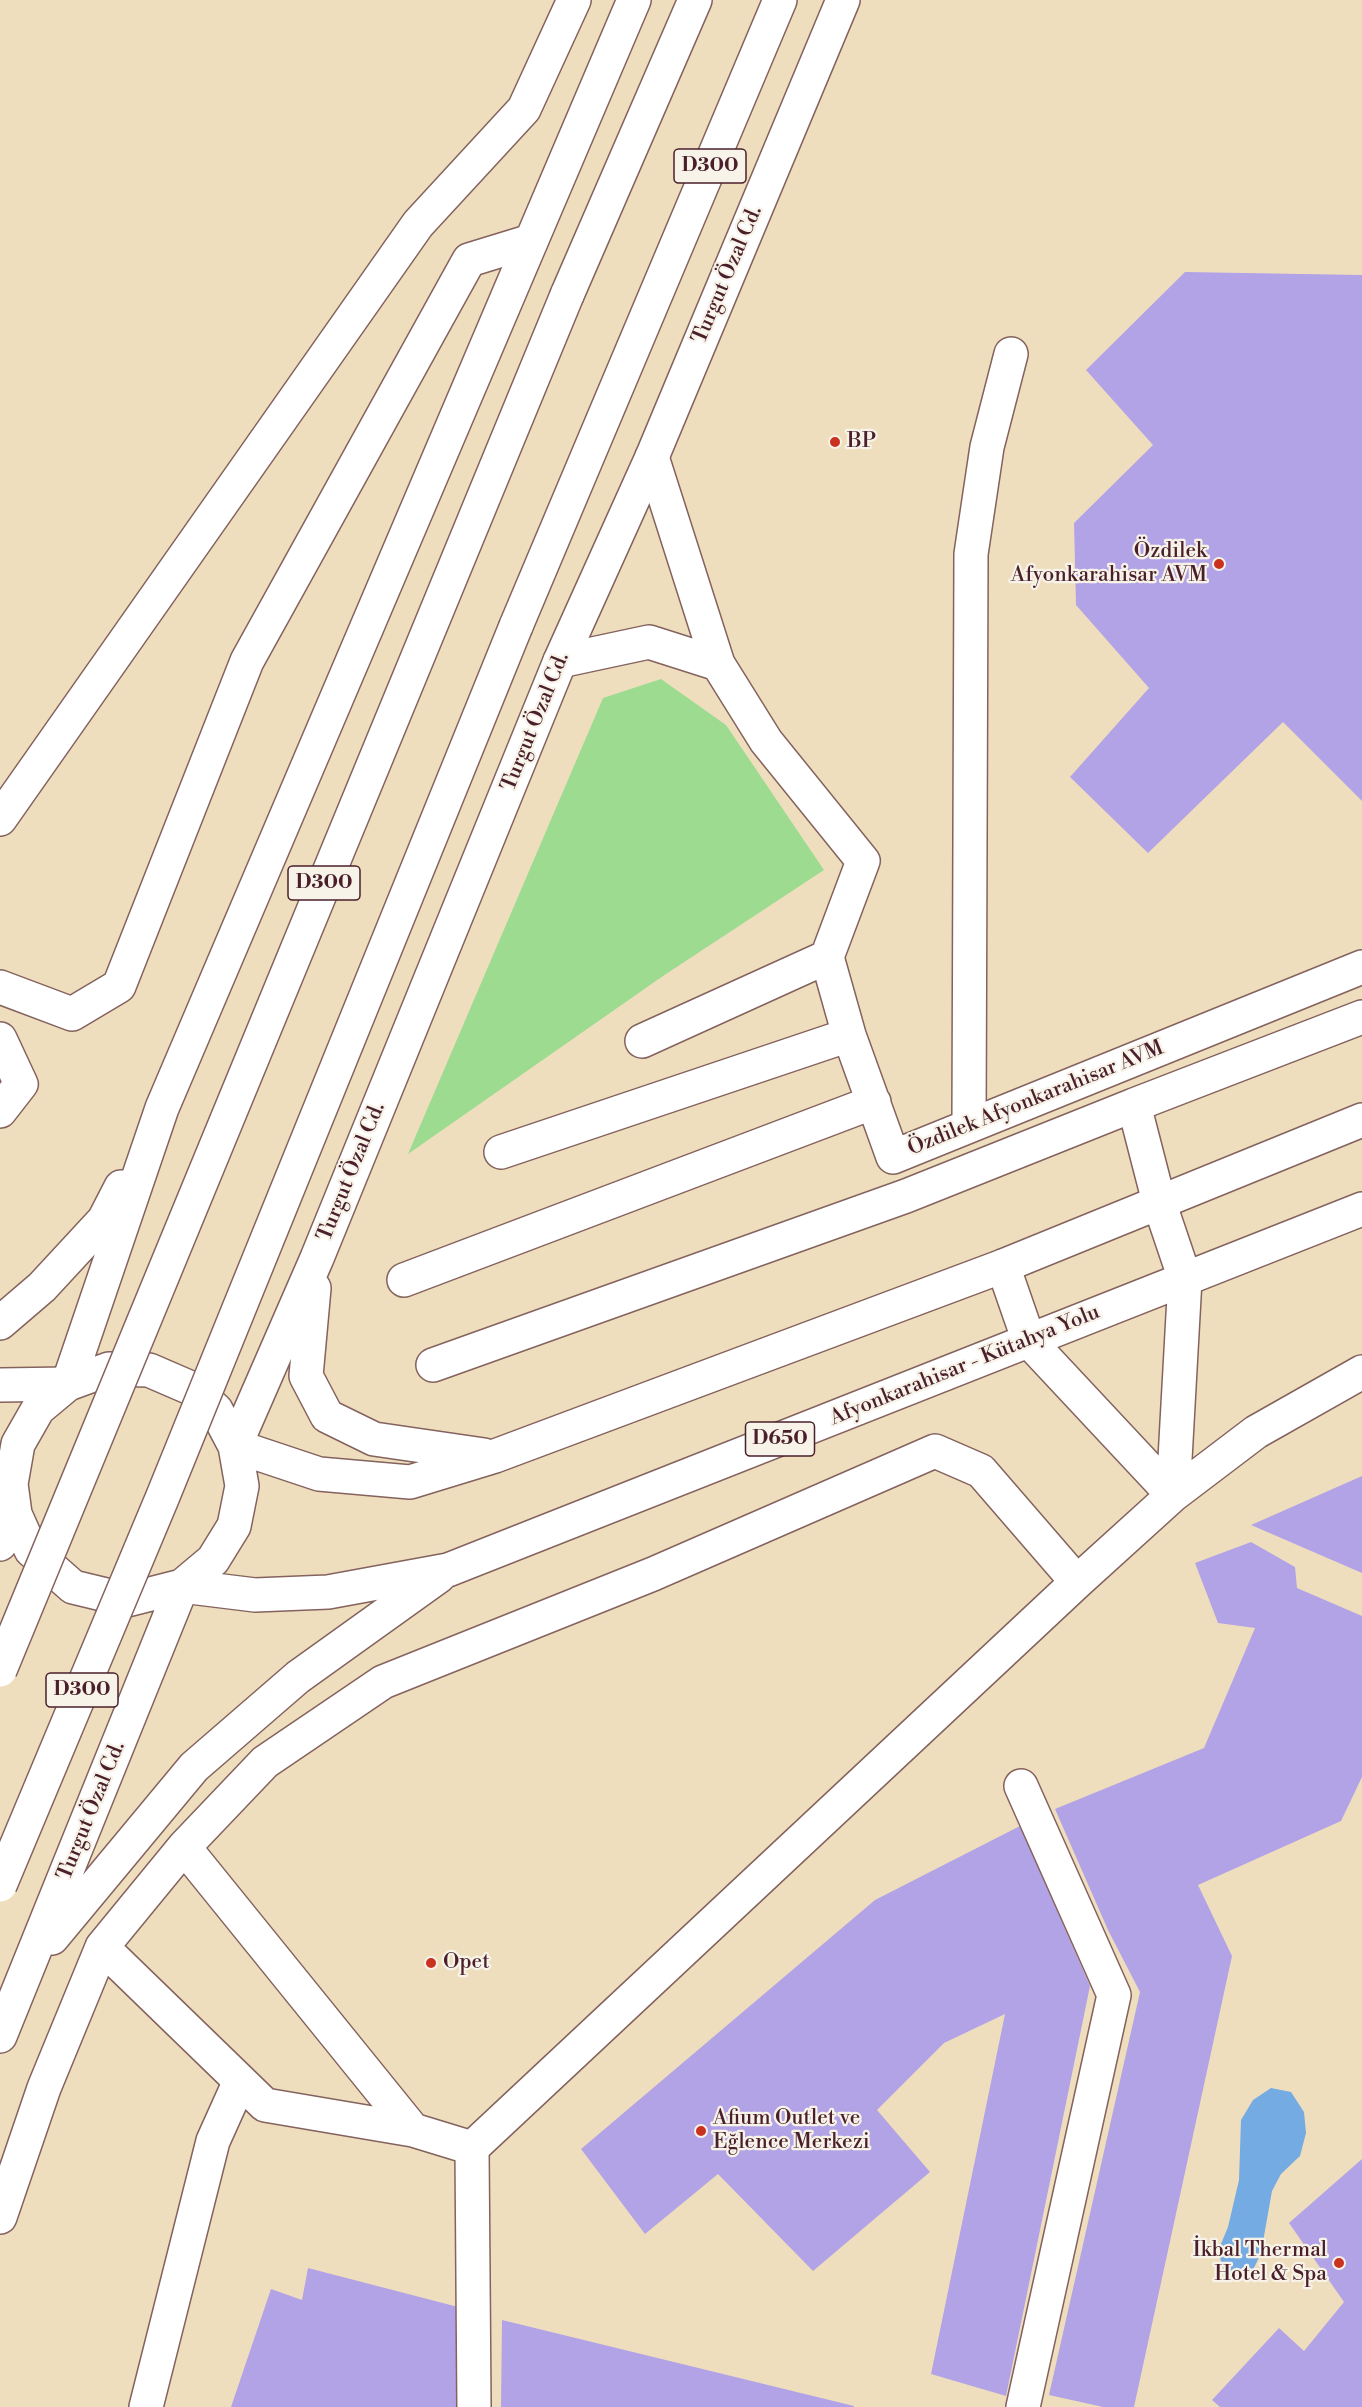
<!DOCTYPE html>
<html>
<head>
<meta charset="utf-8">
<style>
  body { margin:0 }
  canvas { display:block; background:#efdebd }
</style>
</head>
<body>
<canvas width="1362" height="2407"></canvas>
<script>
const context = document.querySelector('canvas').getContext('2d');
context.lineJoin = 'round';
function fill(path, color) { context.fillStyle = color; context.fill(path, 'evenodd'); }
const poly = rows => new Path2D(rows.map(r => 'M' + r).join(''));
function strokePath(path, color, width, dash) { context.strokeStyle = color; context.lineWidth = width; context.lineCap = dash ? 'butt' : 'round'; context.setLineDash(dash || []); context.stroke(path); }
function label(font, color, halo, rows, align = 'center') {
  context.font = font + ' "Libre Bodoni",serif'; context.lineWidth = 4.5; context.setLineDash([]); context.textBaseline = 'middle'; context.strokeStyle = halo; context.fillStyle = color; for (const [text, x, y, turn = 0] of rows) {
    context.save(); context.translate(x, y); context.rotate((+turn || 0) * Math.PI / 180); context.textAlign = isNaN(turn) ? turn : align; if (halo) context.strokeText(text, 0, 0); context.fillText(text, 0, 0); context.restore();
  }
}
fill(poly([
  [661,679,726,725,824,870,663,976,408,1154,603,698]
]), '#9ddb90');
fill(poly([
  [1271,2088,1291,2092,1304,2112,1306,2133,1300,2156,1281,2174,1272,2191,1261,2253,1253,2270,1235,2274,1224,2271,1218,2251,1228,2227,1239,2180,1241,2120,1253,2100]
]), '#75abe3');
fill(poly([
  [1185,272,1362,275,1362,801,1283,722,1148,853,1070,777,1149,688,1076,605,1074,523,1153,445,1086,370],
  [1362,1476,1362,1573,1251,1525],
  [1251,1542,1295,1567,1297,1588,1362,1616,1362,1777,1341,1821,1198,1885,1232,1956,1134,2407,1103,2407,1049,2395,1140,1992,1108,1930,1055,1809,1204,1748,1255,1628,1218,1623,1195,1563],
  [1020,1826,1090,1986,1006,2396,931,2374,1005,2014,944,2043,877,2110,930,2172,813,2271,718,2174,645,2234,581,2149,875,1900],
  [1362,2159,1362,2407,1220,2407,1212,2400,1279,2328,1304,2351,1344,2302,1289,2223],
  [308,2268,462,2308,463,2407,231,2407,271,2289,302,2300],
  [502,2320,854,2406,854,2407,501,2407]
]), '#b2a3e6');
const minor = poly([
  [652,457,718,664,766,741,863,861,827,957,849,1035,893,1157,1362,967],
  [560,661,649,642,718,664],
  [0,819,418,224,524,109,574,0],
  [0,987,72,1014,119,986,247,661,469,260,531,241],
  [0,1039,21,1084,0,1111],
  [642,1041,827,957],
  [969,1126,971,554,987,447,1011,354],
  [501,1152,849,1035],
  [1003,1266,1029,1341,1173,1495],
  [404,1280,874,1102],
  [433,1365,906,1196,1134,1105],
  [0,1385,68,1384],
  [1173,1495,1185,1279,1159,1202,1134,1105,1362,1017],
  [1021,1786,1114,1995,1023,2407],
  [102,1947,265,2105,413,2130,184,1847],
  [413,2130,472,2148,1077,1582,1173,1495,1256,1432,1362,1372],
  [472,2148,474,2407],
  [0,2217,44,2088,102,1947,184,1847,265,1762,383,1682,653,1574,935,1451,981,1471,1077,1582],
  [146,2407,213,2141,240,2081]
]);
const highway = poly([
  [843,0,652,457,560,661,317,1258,235,1446,319,1474,410,1482,495,1456,1003,1266,1362,1120],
  [567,295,695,0],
  [516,626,780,0],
  [314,1288,306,1376,327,1416,374,1439,484,1455],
  [0,1323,42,1287,104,1220,121,1187],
  [68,1384,162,1108,634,0],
  [0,1544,15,1514,11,1484,18,1444,38,1409,68,1384,109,1369,149,1370,193,1389,216,1410,235,1446,242,1486,234,1526,213,1560,182,1586,127,1600,73,1587,31,1550,15,1514],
  [52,1938,194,1767,298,1677,439,1576],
  [0,2036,182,1586,255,1595,328,1592,448,1570,1362,1209]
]);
strokePath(minor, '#84625e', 36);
strokePath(highway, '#84625e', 36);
strokePath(minor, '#fff', 33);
strokePath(highway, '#fff', 33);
const highwayBridge = poly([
  [0,1670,567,295],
  [0,1885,163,1496,516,626]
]);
strokePath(highwayBridge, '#84625e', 36, []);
strokePath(highwayBridge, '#fff', 33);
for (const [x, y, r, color] of [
  [835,442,6,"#c8321e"],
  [1219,564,6,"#c8321e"],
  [431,1963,6,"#c8321e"],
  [701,2131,6,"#c8321e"],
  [1339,2263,6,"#c8321e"]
]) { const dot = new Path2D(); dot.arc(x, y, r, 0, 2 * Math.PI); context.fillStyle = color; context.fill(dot); strokePath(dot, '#f7f3e8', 2); }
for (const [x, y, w] of [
  [710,166,72],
  [324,883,72],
  [780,1439,69],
  [82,1690,72]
]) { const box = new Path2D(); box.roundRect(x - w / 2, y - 17, w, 34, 4.5); context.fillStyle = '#f7f3e8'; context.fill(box); strokePath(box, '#4a1f2b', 1.5); }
label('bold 20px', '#4a1f2b', null, [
  ["D300",710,166],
  ["D300",324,883],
  ["D650",780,1439],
  ["D300",82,1690]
]);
label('21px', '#4a1f2b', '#f7f3e8', [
  ["Turgut Özal Cd.",728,275,-67],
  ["Turgut Özal Cd.",536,722,-68],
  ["Özdilek Afyonkarahisar AVM",1036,1099,-22],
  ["Turgut Özal Cd.",352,1172,-68],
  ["Afyonkarahisar - Kütahya Yolu",965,1366,-22],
  ["Turgut Özal Cd.",92,1811,-68]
]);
label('21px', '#4a1f2b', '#f7f3e8', [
  ["BP",847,442],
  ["Özdilek",1207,552,"right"],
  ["Afyonkarahisar AVM",1207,576,"right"],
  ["Opet",443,1963],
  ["Afium Outlet ve",713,2119],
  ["Eğlence Merkezi",713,2143],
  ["İkbal Thermal",1327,2251,"right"],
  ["Hotel & Spa",1327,2275,"right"]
], 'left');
</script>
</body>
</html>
